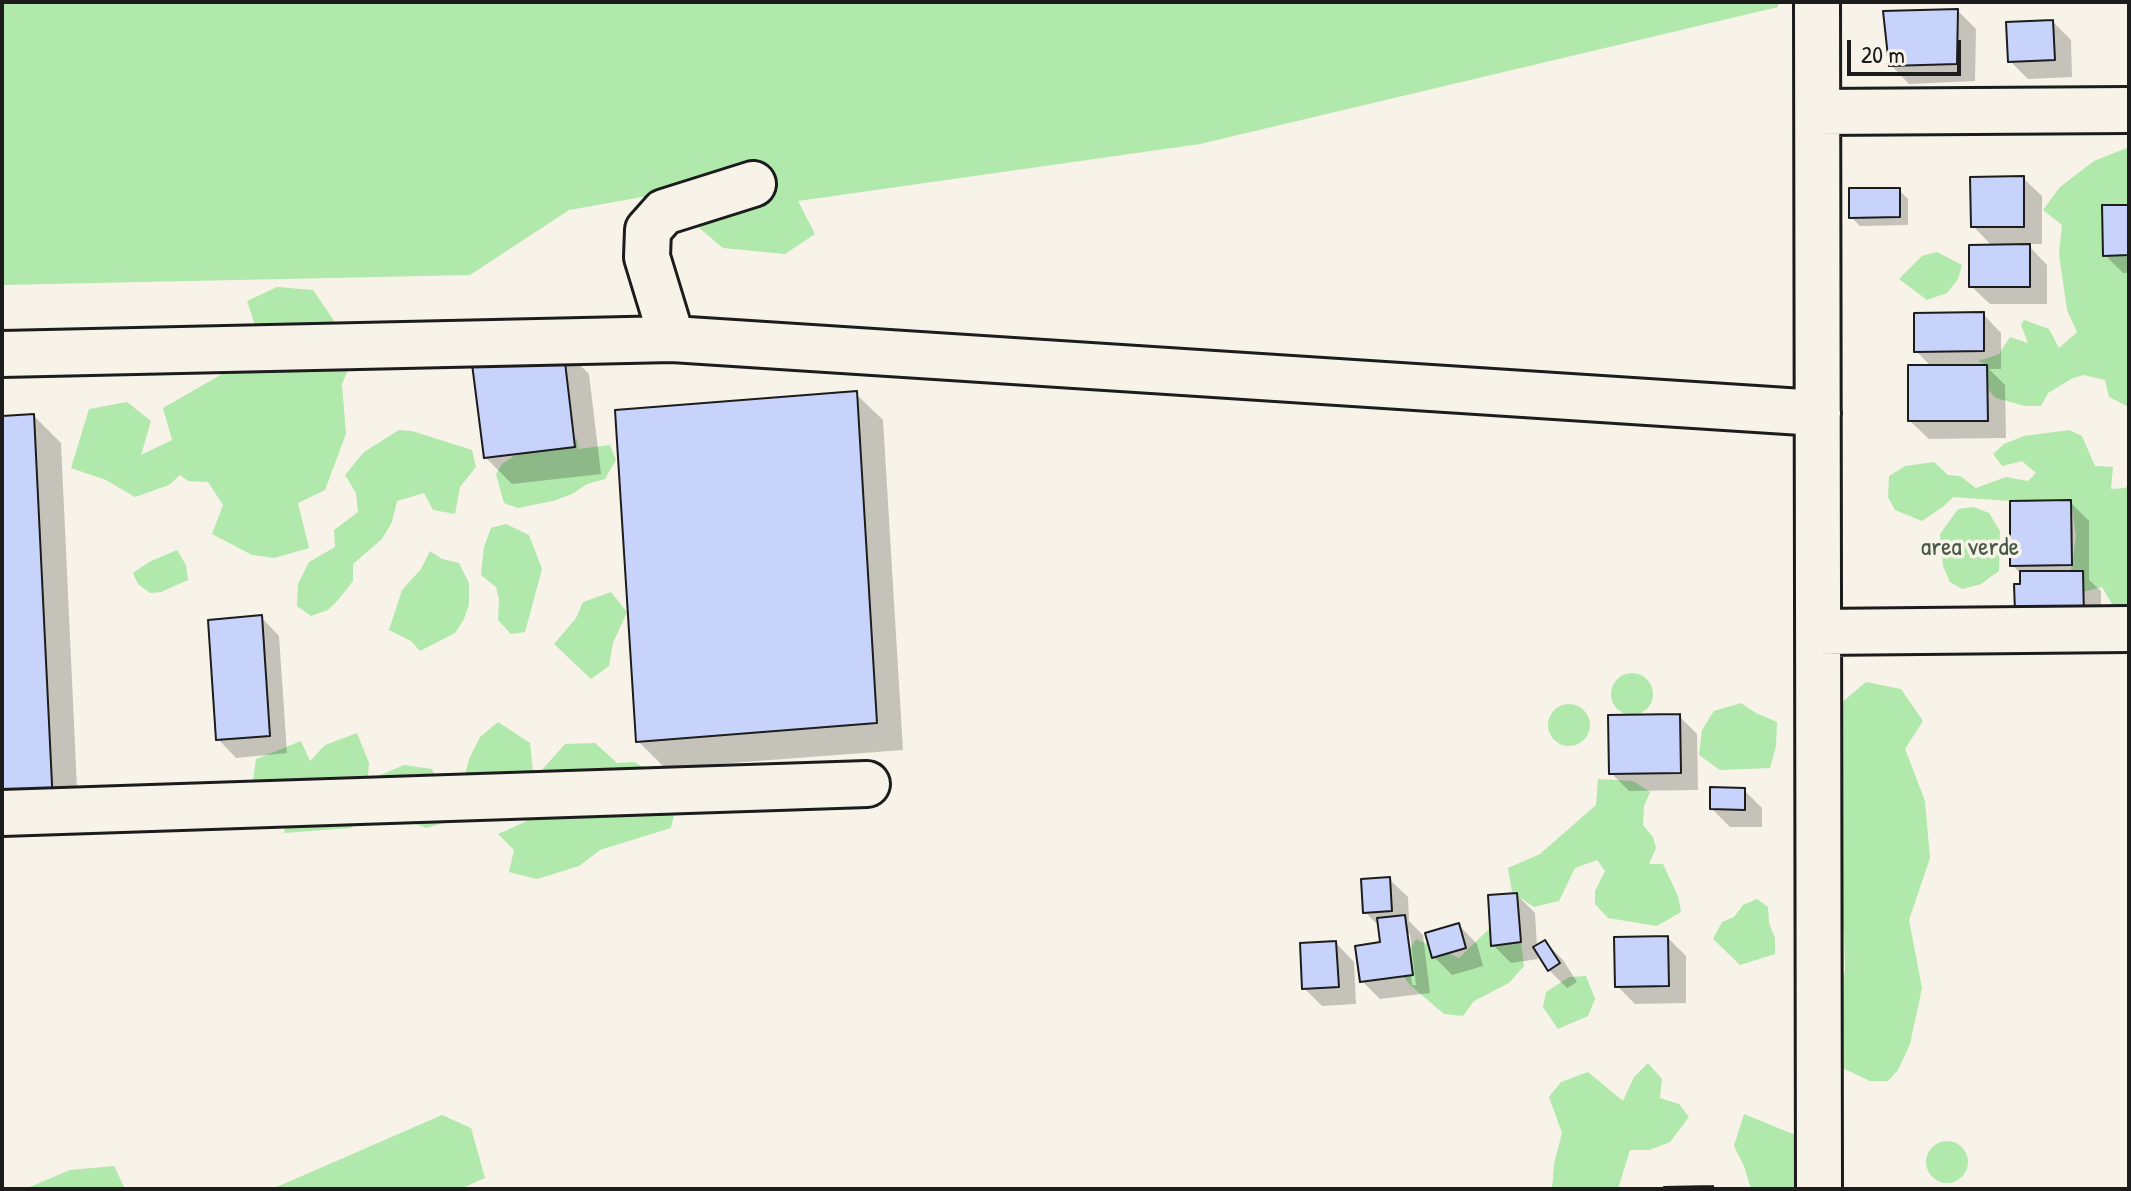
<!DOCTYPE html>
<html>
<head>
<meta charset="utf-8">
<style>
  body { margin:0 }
  #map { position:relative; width:2131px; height:1191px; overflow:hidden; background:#f7f3e8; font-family:"Patrick Hand",sans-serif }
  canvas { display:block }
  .frame { position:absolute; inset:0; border:4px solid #1c1c1c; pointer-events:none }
  .scale { position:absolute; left:1847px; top:40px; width:114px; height:36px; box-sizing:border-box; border:4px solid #1c1c1c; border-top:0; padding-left:10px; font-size:24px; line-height:28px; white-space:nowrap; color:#1c1c1c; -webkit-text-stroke:6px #f7f3e8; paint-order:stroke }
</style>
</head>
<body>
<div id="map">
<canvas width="2131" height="1191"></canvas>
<div class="frame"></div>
<div class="scale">20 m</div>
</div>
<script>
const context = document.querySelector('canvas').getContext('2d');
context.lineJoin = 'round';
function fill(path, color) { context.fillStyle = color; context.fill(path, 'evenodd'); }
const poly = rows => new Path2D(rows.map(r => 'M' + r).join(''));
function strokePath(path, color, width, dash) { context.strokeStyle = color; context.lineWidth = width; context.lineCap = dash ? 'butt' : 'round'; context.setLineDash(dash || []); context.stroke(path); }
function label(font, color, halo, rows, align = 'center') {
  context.font = font + ' "Patrick Hand",sans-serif'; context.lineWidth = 7; context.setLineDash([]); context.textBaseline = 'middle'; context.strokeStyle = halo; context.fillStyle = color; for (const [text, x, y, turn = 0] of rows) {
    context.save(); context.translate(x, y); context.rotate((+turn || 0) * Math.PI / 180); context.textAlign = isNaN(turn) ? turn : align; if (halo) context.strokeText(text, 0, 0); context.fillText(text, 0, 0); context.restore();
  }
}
fill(poly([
  [2,2,1778,2,1778,7,1200,144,798,201,815,234,785,254,723,248,659,194,569,210,470,275,2,285],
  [2129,147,2129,407,2109,397,2105,380,2083,375,2071,379,2048,393,2041,406,2025,406,1996,398,1988,390,1987,365,1978,361,1999,354,2010,337,2028,343,2021,325,2024,320,2049,329,2059,348,2077,332,2067,310,2059,254,2062,225,2043,210,2060,187,2094,161],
  [1937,252,1962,265,1958,279,1947,293,1927,300,1899,279,1922,256],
  [277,287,313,290,335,322,305,348,353,358,342,384,346,434,325,490,298,503,309,548,274,558,252,555,212,534,223,505,208,482,188,481,180,475,169,485,135,497,106,480,71,468,89,409,127,402,151,421,141,455,172,440,163,408,236,366,261,343,247,301],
  [399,430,412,431,472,450,476,467,460,487,455,514,433,510,424,493,397,501,392,522,382,539,353,564,353,581,338,600,328,610,311,616,297,606,298,584,309,562,335,547,334,530,358,512,356,493,345,475,364,452],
  [2069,430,2082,436,2095,466,2113,467,2111,489,2125,488,2129,485,2129,613,2116,611,2102,587,2083,592,2083,571,2071,571,2076,536,2071,500,2010,501,1953,497,1944,506,1922,521,1895,510,1888,497,1889,476,1905,466,1934,462,1948,475,1960,476,1976,488,2006,477,2028,481,2036,473,2022,461,2002,466,1993,454,2004,444,2024,436],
  [561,437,577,439,578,449,610,445,616,460,605,479,587,484,572,494,553,501,518,508,504,503,496,474,502,464,533,443],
  [1974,507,1989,513,2000,531,1999,571,1981,584,1962,589,1950,582,1943,566,1940,534,1958,509],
  [506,524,529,535,542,569,525,632,511,634,498,620,499,599,496,587,481,575,484,547,491,528],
  [177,550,186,565,188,580,161,592,150,593,138,584,133,573,149,562],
  [430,551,442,559,459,563,469,583,469,604,464,619,455,633,420,651,411,641,389,630,402,590,421,569],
  [611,592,627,612,613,643,609,666,591,679,554,644,576,618,583,602],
  '1611 694a21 21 0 1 1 42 0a21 21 0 1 1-42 0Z',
  [1866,682,1901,689,1923,721,1905,749,1925,801,1930,858,1909,920,1922,988,1910,1044,1898,1070,1888,1081,1870,1081,1838,1066,1837,999,1845,971,1844,931,1830,915,1840,704],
  [1741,703,1756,713,1777,722,1776,746,1770,768,1720,770,1699,755,1702,730,1714,711],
  '1548 725a21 21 0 1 1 42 0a21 21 0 1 1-42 0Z',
  [498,722,530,743,533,772,526,791,482,812,426,828,377,808,351,828,284,833,290,804,253,780,256,759,301,741,310,761,325,745,357,733,369,763,367,789,378,776,404,765,432,769,439,784,467,801,465,775,469,759,480,737],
  [595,743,617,763,634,762,656,775,677,802,671,828,600,850,579,866,537,879,509,872,514,850,498,834,527,821,542,806,561,817,537,791,541,771,565,744],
  [1598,779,1633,781,1650,792,1644,806,1643,825,1653,837,1656,848,1649,864,1663,864,1678,896,1681,912,1657,926,1608,918,1595,904,1595,891,1605,871,1597,860,1575,868,1559,901,1534,907,1512,892,1508,868,1540,854,1596,805],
  [1757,899,1768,907,1769,923,1775,938,1775,954,1740,965,1713,939,1722,922,1734,917,1743,905],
  [1490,928,1521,942,1524,966,1509,983,1474,1001,1463,1016,1444,1014,1409,984,1398,968,1416,939,1459,958],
  [1586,976,1595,999,1588,1016,1558,1029,1543,1007,1546,992,1569,977],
  [1648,1063,1662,1079,1660,1098,1679,1104,1689,1117,1670,1142,1649,1150,1630,1150,1618,1189,1552,1189,1554,1164,1562,1133,1549,1097,1561,1082,1588,1072,1623,1101,1634,1077],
  [1744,1114,1805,1139,1818,1189,1751,1189,1744,1166,1734,1146],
  [442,1115,471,1128,485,1178,460,1189,272,1189],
  '1926 1162a21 21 0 1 1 42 0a21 21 0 1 1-42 0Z',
  [114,1166,125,1189,2,1189,25,1189,70,1170]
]), '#b1e8ab');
fill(poly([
  [1958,11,1976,29,1975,81,1909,84,1891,65],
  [2053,22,2071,40,2072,77,2028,79,2010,61],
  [2023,178,2042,196,2042,244,2027,244,2047,265,2047,304,1990,304,1971,286,1993,247,1973,226],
  [1899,190,1908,199,1908,225,1860,226,1851,217],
  [2129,207,2129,273,2123,273,2105,255],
  [1983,314,2001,333,2001,369,1989,369,2005,385,2006,438,1929,439,1910,421,1932,367,1916,351],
  [562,347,589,374,601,474,512,484,486,458],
  [856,394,883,420,903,750,665,768,638,741],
  [34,416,61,443,79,831,2,835,2,418],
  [2070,502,2089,521,2089,580,2101,591,2101,636,2022,586,2022,575,2012,565],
  [261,617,279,636,287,753,236,758,218,739],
  [1679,716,1697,734,1698,790,1629,791,1611,773],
  [1744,790,1762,808,1762,827,1730,827,1712,809],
  [1389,879,1408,897,1409,921,1423,935,1430,993,1380,999,1362,981,1382,944,1380,927,1365,912],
  [1406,934,1410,934,1416,985,1412,985],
  [1517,895,1535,913,1537,947,1545,942,1563,960,1577,982,1567,988,1549,970,1537,951,1538,959,1511,963,1493,945],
  [1459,925,1477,944,1483,966,1452,975,1434,957],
  [1668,938,1686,956,1686,1003,1635,1004,1617,986],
  [1336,943,1354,962,1356,1004,1322,1006,1304,988]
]), '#0003');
const building = poly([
  [1958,9,1957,64,1889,66,1883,11,1958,9],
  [2053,20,2055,60,2008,62,2006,22,2053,20],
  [2024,176,2024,227,1971,227,1970,177,2024,176],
  [1849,188,1900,188,1900,217,1849,218,1849,188],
  [2102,205,2129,205,2129,255,2103,256,2102,205],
  [2030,244,2030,287,1969,287,1969,245,2030,244],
  [1984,312,1984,351,1914,352,1914,313,1984,312],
  [563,345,575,447,484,458,471,356,563,345],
  [1908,365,1987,365,1988,421,1908,421,1908,365],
  [857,391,877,723,636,742,615,410,857,391],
  [34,414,53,805,2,808,2,416,34,414],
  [2071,500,2072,565,2010,566,2010,501,2071,500],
  [2020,571,2083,571,2084,618,2015,612,2014,584,2020,584,2020,571],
  [262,615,270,736,216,740,208,620,262,615],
  [1680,714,1681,773,1609,774,1608,715,1680,714],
  [1710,787,1745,788,1745,810,1710,809,1710,787],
  [1390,877,1392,911,1363,913,1361,879,1390,877],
  [1517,893,1521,942,1491,946,1488,895,1517,893],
  [1405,915,1413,975,1360,982,1355,946,1380,942,1377,918,1405,915],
  [1459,923,1466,948,1432,958,1425,933,1459,923],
  [1668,936,1669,986,1615,987,1614,937,1668,936],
  [1545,940,1560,963,1548,971,1533,947,1545,940],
  [1336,941,1339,987,1302,989,1300,943,1336,941],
  [1713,1186,1714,1189,1664,1189,1664,1187,1713,1186]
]);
fill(building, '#c7d3fb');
strokePath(building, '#1c1c1c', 2);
const minor = poly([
  [1817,2,1819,1189],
  [1818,112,2129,110],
  [672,339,647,257,648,230,664,212,753,184],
  [2,354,672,339,1818,413],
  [1818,632,2129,629],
  [2,813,867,784]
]);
strokePath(minor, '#1c1c1c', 50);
strokePath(minor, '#f7f3e8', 44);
label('26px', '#495947', '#f7f3e8', [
  ["area verde",1970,548]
]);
</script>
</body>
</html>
